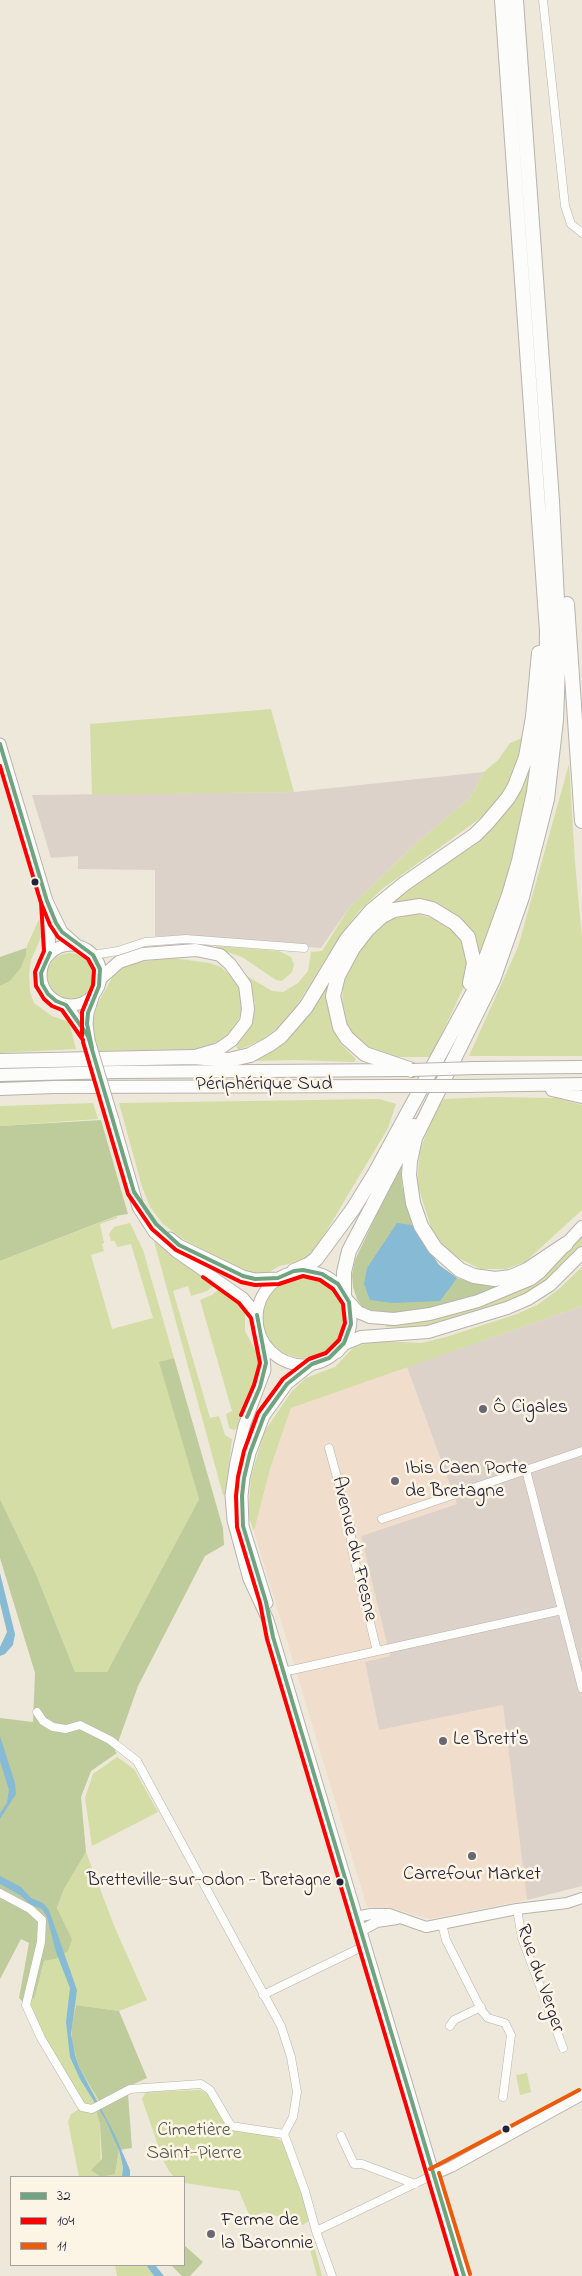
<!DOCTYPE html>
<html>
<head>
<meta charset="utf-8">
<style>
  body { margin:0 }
  #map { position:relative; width:582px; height:2276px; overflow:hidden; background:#eee8db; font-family:"Indie Flower",sans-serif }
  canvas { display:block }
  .legend { position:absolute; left:10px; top:2176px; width:175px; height:90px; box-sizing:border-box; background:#fcf5e5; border:1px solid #a5a1a1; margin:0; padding:6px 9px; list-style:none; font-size:15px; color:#22223b }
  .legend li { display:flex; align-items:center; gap:10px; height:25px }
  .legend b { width:25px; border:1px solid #a5a1a1 }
</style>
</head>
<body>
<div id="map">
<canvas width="582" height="2276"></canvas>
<ul class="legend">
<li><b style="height:6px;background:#70a480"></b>32</li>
<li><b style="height:6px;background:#f00"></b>104</li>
<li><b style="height:6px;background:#ea5b0c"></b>11</li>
</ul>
</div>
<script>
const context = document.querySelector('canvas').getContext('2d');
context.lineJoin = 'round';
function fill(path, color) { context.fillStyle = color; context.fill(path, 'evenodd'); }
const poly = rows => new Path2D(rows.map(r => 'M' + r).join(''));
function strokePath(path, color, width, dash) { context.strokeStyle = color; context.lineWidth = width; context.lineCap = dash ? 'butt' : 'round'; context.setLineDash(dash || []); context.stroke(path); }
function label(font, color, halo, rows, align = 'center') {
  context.font = font + ' "Indie Flower",sans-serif'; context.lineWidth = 5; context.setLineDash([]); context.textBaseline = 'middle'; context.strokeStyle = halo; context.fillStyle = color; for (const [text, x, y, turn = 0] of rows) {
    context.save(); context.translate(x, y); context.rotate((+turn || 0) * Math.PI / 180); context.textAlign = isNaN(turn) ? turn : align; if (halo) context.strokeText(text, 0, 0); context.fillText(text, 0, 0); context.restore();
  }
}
fill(poly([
  [407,1367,457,1504,361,1536,390,1656,365,1662,379,1730,503,1705,527,1900,430,1919,395,1909,367,1907,254,1531,270,1469,291,1408]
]), '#f0ddcb');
fill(poly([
  [484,772,470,798,420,840,349,908,321,948,155,936,155,870,78,869,78,856,51,858,32,795,294,792],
  [582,1306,582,1886,527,1900,503,1705,379,1730,365,1662,390,1656,361,1536,457,1504,407,1367]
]), '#ddd2c9');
fill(poly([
  [271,709,294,792,92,795,90,724],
  [522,738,515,769,502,795,482,817,382,889,360,910,339,937,294,1010,278,1028,261,1040,239,1050,237,1048,236,1045,252,1020,255,1003,247,976,272,991,283,992,298,983,308,971,311,952,322,951,349,908,420,840,470,798,484,772,498,760,510,743],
  [534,739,533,768,512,861,499,907,479,963,457,917,441,907,368,918,506,806],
  [569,764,575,862,582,938,582,1056,469,1056,518,947],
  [417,914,444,921,460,937,467,949,469,960,466,982,431,1057,397,1057,375,1051,356,1039,347,1026,342,1006,343,985,350,967,362,946,378,928,392,919],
  [39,919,41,937,31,960,29,974,30,992,34,1003,52,1016,69,1022,76,1049,0,1053,0,986,10,981,26,955,26,948],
  [217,946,279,951,291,957,294,965,292,972,282,981,276,980,242,957,215,948],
  '47 976a23 23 0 1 1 46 0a23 23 0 1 1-46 0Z',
  [172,958,210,963,221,967,235,980,244,998,243,1009,234,1030,225,1039,198,1049,99,1051,92,1028,94,1016,97,1005,114,974,122,967,139,962],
  [331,972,332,1025,341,1044,356,1059,354,1062,295,1060,251,1061],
  [493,1097,557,1098,582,1105,582,1210,525,1262,506,1269,480,1269,449,1253,432,1231,417,1183,420,1150,435,1111,444,1099],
  [379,1099,396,1104,388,1128,324,1235,311,1255,304,1261,279,1266,265,1275,245,1272,183,1239,163,1224,150,1207,142,1187,119,1103],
  [93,1103,98,1119,0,1126,0,1106],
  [117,1216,117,1218,100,1224,104,1243,102,1244,104,1251,91,1255,112,1329,153,1318,131,1244,117,1247,115,1241,111,1241,109,1234,114,1227,130,1223,143,1250,174,1358,160,1362,199,1499,107,1672,75,1672,36,1574,0,1499,0,1261],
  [582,1231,582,1245,569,1261,553,1276,519,1298,442,1323,420,1327,385,1327,388,1323,436,1317,502,1298,526,1286],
  [156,1238,213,1283,213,1286,207,1291,191,1296,188,1286,173,1291,210,1418,219,1416,225,1435,232,1439,225,1495,223,1495,154,1241],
  [582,1267,582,1306,291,1408,270,1469,254,1531,248,1516,251,1477,264,1432,292,1391,306,1378,335,1367,353,1348,367,1343,380,1341,421,1343,446,1337,517,1314,537,1305,559,1289],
  '263 1318a40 40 0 1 1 80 0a40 40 0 1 1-80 0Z',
  [220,1288,239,1300,245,1308,245,1331,259,1357,258,1376,238,1428,234,1430,229,1428,226,1414,232,1411,200,1300,212,1295],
  [117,1757,134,1769,158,1812,92,1846,85,1798,93,1774],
  [86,1852,115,1928,147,2000,119,2011,76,2005,72,2043,79,2067,99,2102,94,2105,100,2124,101,2177,79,2177,68,2122,71,2114,82,2107,26,2005,35,1997,44,1961,55,1959,72,1939,57,1908,64,1889],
  [527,2073,531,2092,520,2095,516,2075],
  [200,2090,209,2095,227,2129,269,2135,282,2141,303,2192,311,2219,303,2225,265,2212,250,2217,239,2191,184,2183,184,2177,174,2177,169,2171,163,2160,142,2099,146,2092],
  [119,2150,123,2167,122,2177,101,2177,115,2174],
  [312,2241,316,2253,322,2276,317,2276,308,2242],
  [115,2265,146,2265,154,2276,117,2276]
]), '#d4dda5');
fill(poly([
  [26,948,26,955,20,969,10,981,0,986,0,957],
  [101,1120,128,1214,116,1216,0,1261,0,1126],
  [401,1163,402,1186,412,1225,439,1265,457,1278,473,1283,503,1285,470,1298,431,1310,397,1314,364,1309,357,1299,353,1287,352,1275,355,1260],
  [174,1358,223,1528,224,1545,205,1556,138,1686,115,1751,117,1753,91,1771,81,1797,86,1852,64,1889,57,1908,72,1939,68,1951,55,1959,44,1961,35,1997,26,2005,19,1998,29,1943,21,1939,0,1979,0,1718,33,1722,35,1673,0,1558,0,1499,36,1574,75,1672,107,1672,199,1499,159,1362],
  [76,2005,119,2011,147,2078,123,2089,128,2094,132,2148,119,2150,115,2174,101,2177,91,2170,102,2159,100,2124,94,2104,99,2101,79,2067,72,2043,72,2026],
  [184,2245,203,2262,190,2276,182,2276,171,2265,184,2265]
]), '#becc9c');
fill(poly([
  [397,1223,412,1225,439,1265,457,1278,440,1301,393,1303,370,1300,364,1284,367,1268],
  [0,1573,15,1634,13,1645,5,1654,0,1656,0,1647,7,1632,0,1603],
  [0,1736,15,1783,16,1794,0,1819,0,1813,7,1803,9,1790,0,1761],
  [0,1876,21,1887,31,1898,43,1903,49,1910,77,1990,71,2034,75,2055,79,2067,115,2135,130,2170,130,2177,122,2177,123,2167,119,2150,105,2119,80,2079,70,2057,66,2022,70,1988,56,1952,47,1917,42,1909,31,1905,20,1895,0,1884],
  [146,2265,155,2265,164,2276,154,2276]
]), '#86bad5');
const minor = poly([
  [543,0,565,206,571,224,582,233],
  [93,955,118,951,145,942,186,939,304,948],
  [329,1448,351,1529,351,1545,377,1651],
  [526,1470,582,1688],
  [382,1519,582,1451],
  [283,1672,562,1610],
  [37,1712,43,1721,53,1727,66,1729,80,1725,110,1740,137,1761,281,2026,291,2057,297,2092,293,2117,284,2134,305,2191,316,2231,332,2276],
  [0,1893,30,1909,42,1920,41,1942,26,2005,41,2038,82,2107,92,2109,130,2089,201,2084,210,2090,231,2126,284,2134],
  [517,1909,522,1938,563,2048],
  [442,1924,446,1940,482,2011,488,2018,505,2023,511,2035,503,2097],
  [263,1995,364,1946],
  [450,2026,454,2020,481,2007],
  [341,2136,354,2164,362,2164,415,2184],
  [316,2231,433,2175]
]);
const tertiary = poly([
  [356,1917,371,1914,389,1914,426,1927,517,1909,567,1903,582,1898],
  [360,1931,377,1922,397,1919],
  [433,2175,451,2167,582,2095]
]);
const secondary = poly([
  [0,744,47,901,62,932,78,946],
  [48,913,50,953],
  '41 975a30 30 0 1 1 60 0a30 30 0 1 1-60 0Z',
  [66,1005,87,1034],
  [89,1040,87,1024,88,1013,94,994],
  [113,1120,138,1207,154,1232,178,1253,243,1298,257,1315],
  [170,1238,179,1245,243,1276,255,1279,278,1278],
  '257 1318a47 47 0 1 1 94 0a47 47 0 1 1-94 0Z',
  [263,1342,265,1370,244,1426,236,1462,231,1495,233,1520,249,1579,268,1620,464,2276],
  [267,1603,243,1526,242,1496,244,1478,250,1453,264,1416,287,1384,312,1364]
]);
const trunk = poly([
  [101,978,119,962,143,954,196,950,220,955,230,964,245,985,248,1009,246,1022,232,1040,219,1049,195,1056],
  [475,1068,582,1067],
  [0,1075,117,1072,407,1070],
  [468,1086,582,1084],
  [0,1089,54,1087,399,1086],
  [552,1090,582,1097],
  [349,1302,358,1312,370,1317,394,1319,430,1314,478,1301,531,1279,540,1272,582,1227],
  [337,1352,344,1344,361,1337,428,1332,507,1308,528,1299,550,1285,582,1253]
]);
const motorway = poly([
  [516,0,552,501,559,640,556,720,547,799,522,897,493,980,415,1138,410,1161,409,1175,413,1203,421,1226,435,1248,460,1270,474,1276,495,1279,511,1277,527,1270,566,1244],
  [567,604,582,821],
  [0,1061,193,1057,229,1060,250,1055,270,1044,281,1036,306,1007,347,939,371,911,404,884,475,835,487,823,508,798,515,786,526,757,533,717,539,653],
  [412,1070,365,1054,347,1038,340,1027,333,996,338,976,353,948,367,930,382,916,394,910,420,906,432,909,455,923,468,937,474,963,470,983],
  [294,1271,308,1265,316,1259,353,1209,374,1175,474,991,509,895,519,861,534,792,546,701,547,631,502,0],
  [344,1292,344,1272,349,1251,414,1126]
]);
strokePath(minor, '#b7b3ad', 9);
strokePath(tertiary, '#b7b3ad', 12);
strokePath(secondary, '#b7b3ad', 13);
strokePath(trunk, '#b7b3ad', 14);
strokePath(motorway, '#b7b3ad', 16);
strokePath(minor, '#fcfcfa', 8);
strokePath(tertiary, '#fcfcfa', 10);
strokePath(secondary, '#fcfcfa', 11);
strokePath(trunk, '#fcfcfa', 12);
strokePath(motorway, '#fcfcfa', 14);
const secondaryBridge = poly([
  [89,1040,113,1120]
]);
const trunkBridge = poly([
  [412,1070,475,1068],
  [399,1086,468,1086]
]);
strokePath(secondaryBridge, '#b7b3ad', 13, []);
strokePath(trunkBridge, '#b7b3ad', 14, []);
strokePath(secondaryBridge, '#fcfcfa', 11);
strokePath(trunkBridge, '#fcfcfa', 12);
strokePath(poly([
  [0,744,47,901,56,923,62,932,93,955,100,969,99,986,88,1013,87,1024,92,1048],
  [50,953,41,973,42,984,48,994,56,1001,66,1005,88,1036,134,1192,156,1224,179,1245,243,1276,255,1279,278,1278,294,1271,303,1270,322,1274,338,1284,349,1302,351,1324,344,1343,329,1358,312,1364,287,1384,264,1416,250,1453,244,1478,242,1496,243,1526,266,1602,273,1637,464,2276],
  [247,1417,260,1387,266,1363,257,1315]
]), '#70a480', 4);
strokePath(poly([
  [0,766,41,903,50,925,58,937,88,959,94,970,93,985,82,1012,82,1036],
  [41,902,44,951,35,972,36,986,44,999,52,1006,62,1010,83,1040],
  [83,1042,128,1194,152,1229,176,1250,241,1282,255,1285,279,1284,303,1276,320,1280,333,1289,343,1304,345,1323,339,1340,326,1353,309,1359,283,1379,258,1413,244,1451,238,1477,236,1496,237,1527,260,1603,267,1639,457,2276],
  [203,1277,239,1303,251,1318,260,1363,254,1385,241,1415]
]), '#f00', 4);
strokePath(poly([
  [430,2169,579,2090],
  [439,2173,470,2274]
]), '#ea5b0c', 4);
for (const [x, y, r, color] of [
  [35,882,4.5,"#22223b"],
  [483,1409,5,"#696773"],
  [395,1481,5,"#696773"],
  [443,1741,5,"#696773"],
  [472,1856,5,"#696773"],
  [340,1882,4.5,"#22223b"],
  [506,2129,4.5,"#22223b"],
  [211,2234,5,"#696773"]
]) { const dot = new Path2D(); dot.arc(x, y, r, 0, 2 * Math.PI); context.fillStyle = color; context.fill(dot); strokePath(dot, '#fcf5e5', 2); }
label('19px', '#22223b', '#fcf5e5', [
  ["Bretteville-sur-Odon - Bretagne",331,1882]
], 'right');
label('20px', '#22223b', '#fcf5e5', [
  ["Périphérique Sud",264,1086],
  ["Avenue du Fresne",353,1549,77],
  ["Rue du Verger",539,1979,71]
]);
label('20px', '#22223b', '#fcf5e5', [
  ["Ô Cigales",493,1409],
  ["Ibis Caen Porte",405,1470],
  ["de Bretagne",405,1493],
  ["Le Brett's",453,1741],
  ["Carrefour Market",472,1876,"center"],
  ["Ferme de",221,2222],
  ["la Baronnie",221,2245]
], 'left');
label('20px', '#51574d', '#fcf5e5', [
  ["Cimetière",194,2132],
  ["Saint-Pierre",194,2155]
]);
</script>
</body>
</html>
